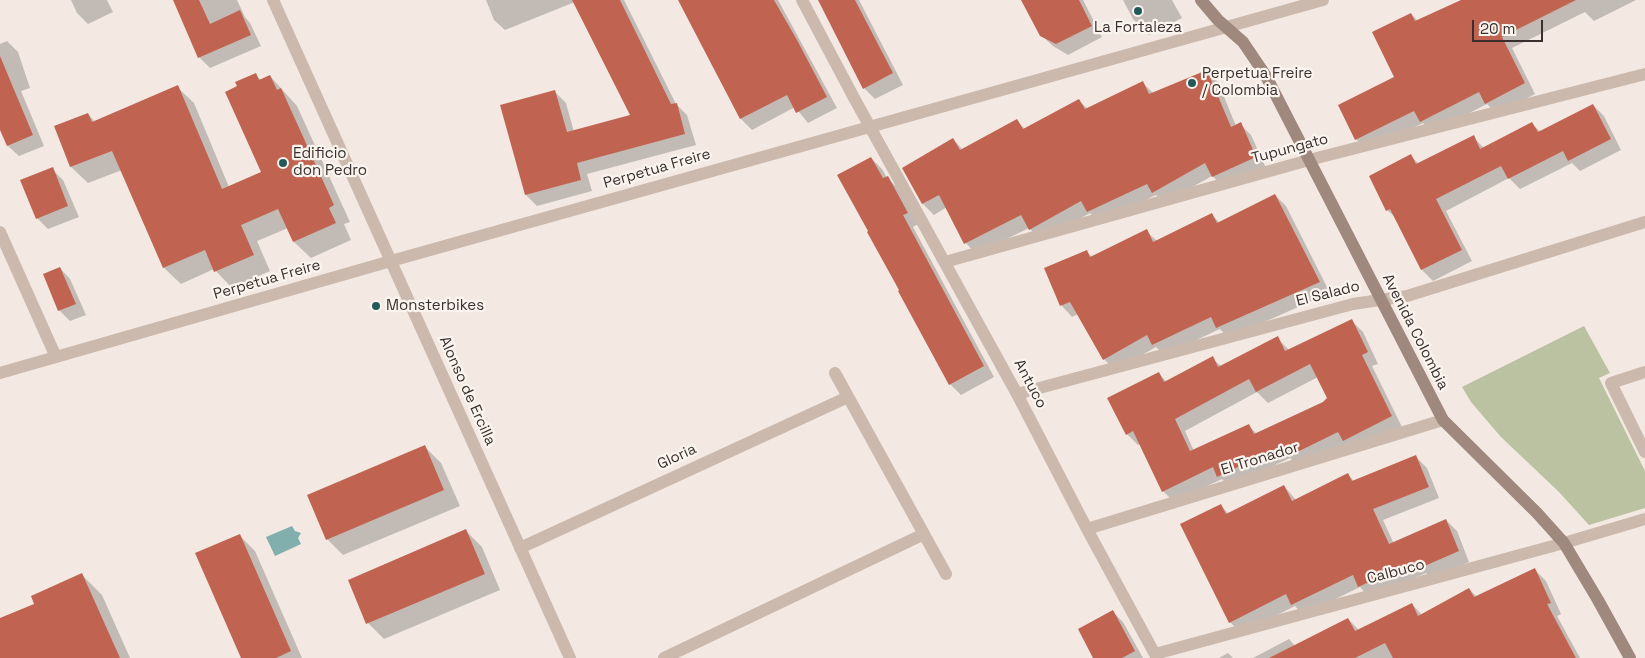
<!DOCTYPE html>
<html>
<head>
<meta charset="utf-8">
<style>
  body { margin:0 }
  #map { position:relative; width:1645px; height:658px; overflow:hidden; background:#f3e9e2; font-family:"Space Grotesk",sans-serif }
  canvas { display:block }
  .scale { position:absolute; left:1472px; top:20px; width:71px; height:22px; box-sizing:border-box; border:2px solid #3a2f2c; border-top:0; padding-left:6px; font-size:15px; line-height:18px; white-space:nowrap; color:#3a2f2c; -webkit-text-stroke:4px #faf4ee; paint-order:stroke }
</style>
</head>
<body>
<div id="map">
<canvas width="1645" height="658"></canvas>
<div class="scale">20 m</div>
</div>
<script>
const context = document.querySelector('canvas').getContext('2d');
context.lineJoin = 'round';
function fill(path, color) { context.fillStyle = color; context.fill(path, 'evenodd'); }
const poly = rows => new Path2D(rows.map(r => 'M' + r).join(''));
function strokePath(path, color, width, dash) { context.strokeStyle = color; context.lineWidth = width; context.lineCap = dash ? 'butt' : 'round'; context.setLineDash(dash || []); context.stroke(path); }
function label(font, color, halo, rows, align = 'center') {
  context.font = font + ' "Space Grotesk",sans-serif'; context.lineWidth = 4.5; context.setLineDash([]); context.textBaseline = 'middle'; context.strokeStyle = halo; context.fillStyle = color; for (const [text, x, y, turn = 0] of rows) {
    context.save(); context.translate(x, y); context.rotate((+turn || 0) * Math.PI / 180); context.textAlign = isNaN(turn) ? turn : align; if (halo) context.strokeText(text, 0, 0); context.fillText(text, 0, 0); context.restore();
  }
}
fill(poly([
  [1584,326,1610,373,1599,378,1645,471,1645,508,1589,525,1559,492,1501,437,1471,402,1462,387]
]), '#bac2a1');
fill(poly([
  [292,526,295,531,301,533,298,538,301,544,275,556,266,537]
]), '#81afad');
fill(poly([
  [71,0,107,0,113,12,88,24,77,13],
  [174,0,237,0,245,17,250,23,261,46,210,68,199,57],
  [486,0,624,0,676,104,687,115,696,145,587,174,592,191,537,206,526,195,555,92,566,103,574,132,631,116,575,2,505,30,494,20],
  [680,0,778,0,837,108,808,123,795,107,752,130,741,119],
  [819,0,859,0,903,85,875,99,864,88],
  [1022,0,1083,0,1102,37,1068,55,1053,46,1041,35],
  [1123,0,1172,0,1182,18,1149,35,1133,19],
  [1464,0,1636,0,1594,21,1585,12,1512,48,1535,94,1497,114,1487,104,1432,132,1423,123,1367,150,1356,139,1396,77,1411,14,1418,21],
  [7,41,18,52,30,88,21,91,44,146,19,156,8,146,0,127,0,44],
  [1207,71,1218,82,1236,126,1240,124,1251,135,1266,168,1224,187,1212,176,1164,203,1156,195,1099,223,1090,213,1041,240,1029,228,976,254,966,243,947,207,934,215,923,204,903,168,953,139,963,150,1017,121,1025,129,1079,101,1088,109,1143,83,1153,93],
  [255,74,261,80,270,76,297,106,350,222,344,224,351,240,311,258,294,242,288,228,257,241,270,271,232,288,214,269,181,284,164,268,122,170,88,183,71,167,56,127,88,114,95,122,177,87,194,103,229,187,263,173,238,87],
  [1593,105,1604,116,1621,150,1580,171,1572,163,1520,189,1509,178,1446,211,1472,261,1433,281,1422,270,1396,218,1387,210,1411,156,1419,164,1473,137,1484,148,1532,124,1541,132],
  [871,158,882,169,887,178,898,188,918,224,913,227,994,377,961,395,950,384,901,291],
  [52,169,63,180,79,217,48,229,37,218],
  [1275,195,1286,206,1330,293,1228,338,1220,329,1164,355,1156,347,1115,370,1104,359,1078,314,1072,317,1062,306,1045,269,1086,251,1092,257,1146,231,1157,241,1212,215,1220,223],
  [60,268,70,279,86,315,70,321,59,310],
  [1352,321,1363,332,1378,364,1372,366,1402,427,1299,467,1290,458,1229,487,1222,479,1174,502,1163,491,1141,444,1138,445,1127,434,1159,374,1167,382,1212,358,1222,367,1277,338,1289,350],
  [1318,377,1328,399,1324,403,1257,434,1248,425,1194,451,1185,431,1257,392,1268,403],
  [425,447,441,463,460,506,343,555,327,539],
  [1416,457,1427,468,1439,498,1383,520,1394,544,1446,520,1457,531,1469,562,1432,578,1426,573,1370,598,1360,587,1303,615,1295,606,1241,633,1230,622,1221,506,1229,514,1284,486,1296,500,1347,474,1355,482],
  [466,531,482,547,500,590,384,639,368,623],
  [239,535,255,551,302,658,243,658],
  [1535,570,1546,581,1561,614,1557,616,1580,658,1253,658,1289,639,1295,646,1348,619,1359,630,1412,604,1422,615,1469,589,1477,597],
  [82,575,102,595,130,658,0,658,0,620,36,604],
  [1112,611,1123,622,1143,658,1095,658],
  [1228,653,1233,658,1219,658]
]), '#0003');
fill(poly([
  [173,0,199,0,210,24,240,10,251,35,198,58],
  [572,0,620,0,671,104,677,103,685,134,577,163,581,180,525,195,500,105,555,90,567,132,630,115],
  [678,0,774,0,797,40,827,97,796,113,787,95,740,119],
  [818,0,855,0,893,73,863,89],
  [1021,0,1079,0,1092,26,1056,44,1040,36],
  [1461,0,1576,0,1502,37,1525,83,1485,104,1479,92,1420,122,1414,111,1355,140,1338,105,1394,77,1372,32,1411,13,1415,21],
  [0,56,33,135,7,146,0,130],
  [1207,70,1231,127,1241,122,1256,157,1212,177,1205,163,1152,193,1147,184,1087,212,1081,201,1029,230,1021,215,964,244,939,195,922,204,902,168,953,138,960,150,1017,119,1023,129,1079,99,1085,109,1143,81,1149,94],
  [256,73,259,80,270,75,277,90,281,88,334,205,329,208,336,223,293,242,278,209,241,225,254,255,214,272,205,250,163,268,112,151,70,167,54,126,88,113,92,122,178,85,222,189,261,172,225,92,237,86,235,82],
  [1593,104,1611,139,1568,161,1563,151,1508,179,1501,166,1436,199,1462,250,1421,270,1390,209,1386,211,1369,176,1411,154,1416,164,1474,135,1480,149,1532,122,1538,132],
  [871,157,883,178,888,176,908,213,903,215,984,366,949,385,898,291,899,290,867,232,868,231,837,175],
  [53,167,68,206,36,219,20,180],
  [1275,194,1320,282,1216,328,1211,317,1152,345,1147,335,1103,360,1070,302,1060,306,1044,268,1087,250,1090,257,1147,229,1153,242,1212,213,1217,223],
  [60,267,76,304,58,311,43,274],
  [1352,319,1368,352,1362,355,1392,416,1343,441,1338,432,1287,457,1282,446,1217,477,1213,467,1162,492,1133,431,1126,435,1107,398,1159,372,1164,382,1213,356,1218,367,1278,336,1285,351],
  [1310,364,1327,398,1323,402,1254,434,1249,424,1190,451,1175,419,1249,379,1256,392],
  [425,445,444,490,326,540,307,495],
  [1416,455,1429,487,1373,509,1389,544,1446,519,1459,551,1420,568,1417,561,1358,587,1353,575,1291,605,1286,594,1229,623,1180,524,1221,504,1226,514,1284,485,1292,501,1348,473,1352,481],
  [466,529,485,574,366,624,348,580],
  [240,534,291,651,276,658,241,658,195,553],
  [1535,568,1551,603,1547,604,1576,658,1393,658,1385,643,1355,658,1269,658,1348,618,1355,631,1412,603,1418,616,1469,588,1474,597],
  [82,573,120,658,0,658,0,618,34,604,31,596],
  [1113,610,1135,651,1122,658,1093,658,1078,629]
]), '#c16351');
strokePath(poly([
  [802,0,853,96,1017,394,1087,529,1157,658],
  [0,232,56,357],
  [945,262,1309,160,1645,74],
  [1645,372,1611,383,1645,452],
  [835,373,946,574],
  [1017,394,1353,304,1407,296,1645,222],
  [1087,529,1443,420],
  [520,548,848,397],
  [1155,654,1564,543,1645,519],
  [664,658,924,534]
]), '#cbb9ad', 12);
strokePath(poly([
  [273,0,570,658],
  [0,373,391,261,1323,0]
]), '#cbb9ad', 12);
strokePath(poly([
  [1201,0,1218,20,1243,42,1266,76,1443,420,1537,513,1564,543,1598,600,1630,658]
]), '#9f887e', 12);
for (const [x, y, r, color] of [
  [1138,11,5,"#225a59"],
  [1192,83,5,"#225a59"],
  [283,163,5,"#225a59"],
  [376,306,5,"#225a59"]
]) { const dot = new Path2D(); dot.arc(x, y, r, 0, 2 * Math.PI); context.fillStyle = color; context.fill(dot); strokePath(dot, '#faf4ee', 2); }
label('15px', '#3a2f2c', '#faf4ee', [
  ["La Fortaleza",1138,28,"center"],
  ["Perpetua Freire",1202,74],
  ["/ Colombia",1202,91],
  ["Edificio",293,154],
  ["don Pedro",293,171],
  ["Monsterbikes",386,306]
], 'left');
label('15px', '#3a2f2c', '#faf4ee', [
  ["Tupungato",1290,149,-15],
  ["Perpetua Freire",657,169,-16],
  ["Perpetua Freire",267,280,-16],
  ["El Salado",1328,294,-14],
  ["Avenida Colombia",1415,332,63],
  ["Antuco",1030,384,62],
  ["Alonso de Ercilla",467,391,66],
  ["Gloria",677,457,-25],
  ["El Tronador",1260,459,-17],
  ["Calbuco",1396,572,-15]
]);
</script>
</body>
</html>
